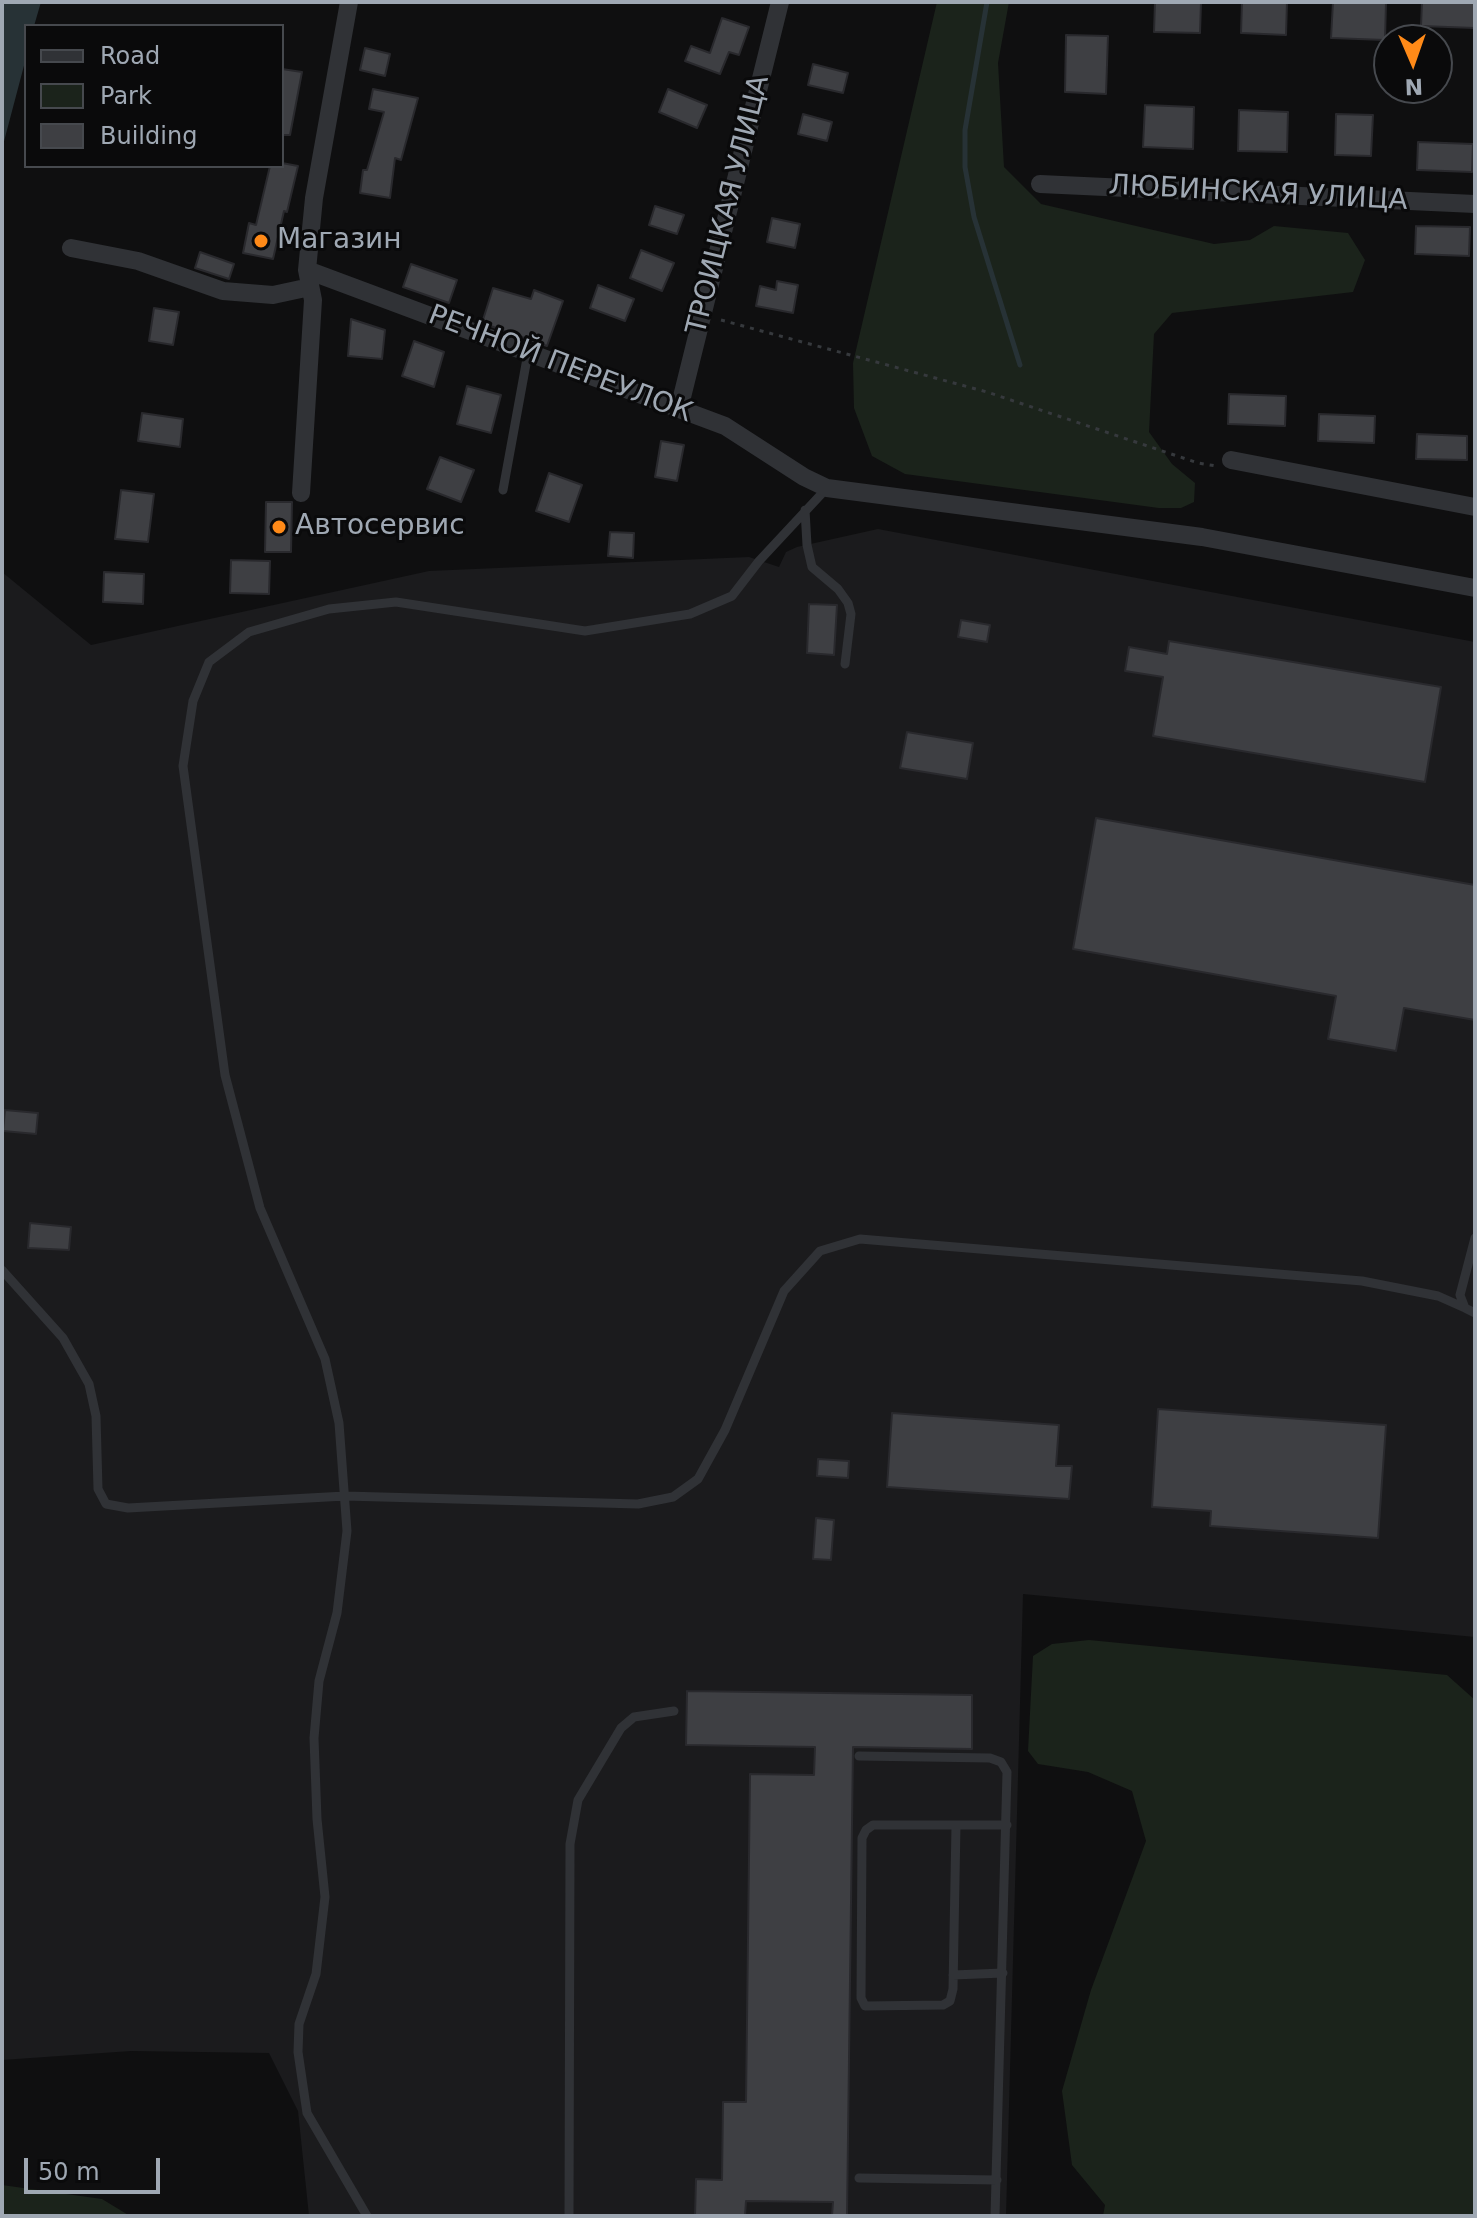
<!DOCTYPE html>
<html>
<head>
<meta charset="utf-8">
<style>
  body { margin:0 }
  #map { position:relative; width:1477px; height:2218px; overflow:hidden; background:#0f0f10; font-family:"DejaVu Sans",sans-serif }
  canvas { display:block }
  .frame { position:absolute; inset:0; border:4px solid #9fa8b3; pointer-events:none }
  .legend { position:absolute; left:24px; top:24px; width:260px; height:144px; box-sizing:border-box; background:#0a0a0b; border:2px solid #46494e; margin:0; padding:10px 14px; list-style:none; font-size:24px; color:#9fa8b3 }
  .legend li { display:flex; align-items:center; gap:16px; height:40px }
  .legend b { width:40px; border:2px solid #46494e }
  .north { position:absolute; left:1373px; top:24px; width:80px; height:80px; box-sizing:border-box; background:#0a0a0b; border:2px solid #46494e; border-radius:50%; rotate:178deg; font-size:22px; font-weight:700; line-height:32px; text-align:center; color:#9fa8b3 }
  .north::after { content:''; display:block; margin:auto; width:28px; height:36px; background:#ff8a18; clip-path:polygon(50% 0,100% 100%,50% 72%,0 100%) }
  .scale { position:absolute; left:24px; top:2158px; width:136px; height:36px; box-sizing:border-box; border:4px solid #9fa8b3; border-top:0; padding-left:10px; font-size:24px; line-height:28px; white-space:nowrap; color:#9fa8b3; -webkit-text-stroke:6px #0a0a0b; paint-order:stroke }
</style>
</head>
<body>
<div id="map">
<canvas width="1477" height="2218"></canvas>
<div class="frame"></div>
<ul class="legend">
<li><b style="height:10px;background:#303236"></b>Road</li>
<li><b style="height:22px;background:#1b231b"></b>Park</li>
<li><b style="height:22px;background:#3e3f43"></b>Building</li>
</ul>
<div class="north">N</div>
<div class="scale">50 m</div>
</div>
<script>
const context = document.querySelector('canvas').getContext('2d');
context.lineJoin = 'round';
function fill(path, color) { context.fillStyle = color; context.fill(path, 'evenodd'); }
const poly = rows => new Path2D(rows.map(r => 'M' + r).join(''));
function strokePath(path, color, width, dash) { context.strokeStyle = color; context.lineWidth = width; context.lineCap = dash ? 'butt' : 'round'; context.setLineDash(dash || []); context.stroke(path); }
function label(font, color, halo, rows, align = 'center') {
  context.font = font + ' "DejaVu Sans",sans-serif'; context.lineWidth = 6; context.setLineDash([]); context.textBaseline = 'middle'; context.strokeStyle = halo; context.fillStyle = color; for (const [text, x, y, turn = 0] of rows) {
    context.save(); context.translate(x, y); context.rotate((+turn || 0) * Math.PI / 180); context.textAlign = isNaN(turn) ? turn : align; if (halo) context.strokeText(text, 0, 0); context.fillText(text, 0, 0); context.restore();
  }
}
fill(poly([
  [878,529,1475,642,1475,1637,1023,1594,1006,2216,309,2216,298,2111,269,2053,131,2051,2,2060,2,572,91,645,429,571,749,557,779,567,786,552,797,547]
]), '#1b1b1d');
fill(poly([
  [937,2,1009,2,998,63,1004,167,1041,204,1214,244,1250,240,1274,226,1348,233,1365,260,1353,292,1172,313,1154,334,1149,432,1172,464,1195,483,1194,502,1181,508,1159,508,905,474,872,456,854,408,853,363],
  [1089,1640,1447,1675,1475,1700,1475,2216,1103,2216,1105,2205,1072,2165,1062,2091,1091,1990,1146,1841,1132,1791,1088,1772,1038,1764,1028,1751,1033,1656,1052,1644],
  [2,2185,102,2199,130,2216,2,2216]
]), '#1b231b');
fill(poly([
  [2,2,41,2,34,26,26,26,26,58,2,149]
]), '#273236');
strokePath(poly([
  [987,2,965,130,965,167,974,217,1020,365]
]), '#273236', 5);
const building = poly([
  [1155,2,1201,2,1200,33,1154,32,1155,2],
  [1242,2,1287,2,1286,35,1241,33,1242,2],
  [1333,2,1386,2,1385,40,1331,38,1333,2],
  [1422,2,1475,2,1475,28,1421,26,1422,2],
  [722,18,749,27,739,55,729,52,720,74,685,61,691,46,710,53,722,18],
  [1066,35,1108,36,1106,94,1065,92,1066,35],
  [365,48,390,54,385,76,360,70,365,48],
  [813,64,848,73,843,93,808,85,813,64],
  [282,69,302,72,290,135,282,135,282,69],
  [373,89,418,98,401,160,395,158,390,198,360,193,363,170,367,170,384,112,369,109,373,89],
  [668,89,707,105,697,128,659,112,668,89],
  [1145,105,1194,107,1193,149,1143,147,1145,105],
  [1239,110,1288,112,1287,152,1238,151,1239,110],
  [803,114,832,122,827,141,798,134,803,114],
  [1336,114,1373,115,1371,156,1335,155,1336,114],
  [1418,142,1473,144,1472,172,1417,170,1418,142],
  [282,163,298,166,287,212,284,211,273,259,243,253,249,223,256,225,270,166,282,166,282,163],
  [655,206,684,215,677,234,649,225,655,206],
  [772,218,800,224,795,248,767,242,772,218],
  [1416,226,1470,227,1469,256,1415,254,1416,226],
  [641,250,674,263,662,291,630,278,641,250],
  [200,252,234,264,229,279,195,268,200,252],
  [411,264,457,280,449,303,403,287,411,264],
  [777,281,798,285,793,313,756,306,760,286,776,290,777,281],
  [598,285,634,299,625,321,590,308,598,285],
  [493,288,531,299,534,290,563,301,547,346,482,323,493,288],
  [154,308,179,312,173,345,149,341,154,308],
  [351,319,385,330,382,359,348,356,351,319],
  [414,341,444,352,434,387,402,376,414,341],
  [467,386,501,395,491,433,457,424,467,386],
  [1229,394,1286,396,1285,426,1228,424,1229,394],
  [142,413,183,419,180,447,138,441,142,413],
  [1319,414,1375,416,1374,443,1318,441,1319,414],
  [1417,434,1467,436,1467,460,1416,459,1417,434],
  [661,441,684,445,677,481,655,477,661,441],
  [440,457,474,470,461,502,427,489,440,457],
  [549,473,582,485,569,522,536,511,549,473],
  [121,490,154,494,148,542,115,539,121,490],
  [266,502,292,502,291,552,265,552,266,502],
  [610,532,634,533,633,558,608,556,610,532],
  [231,560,270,561,269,594,230,593,231,560],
  [104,572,144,574,143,604,103,602,104,572],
  [809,604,837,605,834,655,807,653,809,604],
  [961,620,990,625,987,642,958,637,961,620],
  [1169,641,1441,687,1425,782,1153,736,1163,677,1125,671,1129,647,1167,654,1169,641],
  [907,732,973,743,967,779,900,768,907,732],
  [1096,818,1475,885,1475,1020,1404,1008,1396,1051,1328,1039,1336,996,1073,949,1096,818],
  [5,1110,38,1113,36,1134,3,1131,5,1110],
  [30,1223,71,1227,69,1250,28,1248,30,1223],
  [1158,1409,1386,1425,1378,1538,1210,1526,1211,1511,1152,1507,1158,1409],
  [892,1413,1059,1425,1056,1466,1072,1466,1069,1499,887,1487,892,1413],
  [818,1459,849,1461,848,1478,817,1476,818,1459],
  [816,1518,834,1520,831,1560,813,1559,816,1518],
  [687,1691,972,1695,972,1749,853,1747,847,2216,832,2216,833,2202,746,2201,745,2216,695,2216,696,2179,722,2180,723,2102,746,2102,750,1774,814,1775,815,1747,686,1745,687,1691]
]);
fill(building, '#3e3f43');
strokePath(building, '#29292d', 2);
strokePath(poly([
  [721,320,987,392,1198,463,1216,466]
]), '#36393d', 3, [4, 6]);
strokePath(poly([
  [503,490,528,353],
  [805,510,807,545,812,567,838,589,848,603,851,614,845,664],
  [1475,1238,1460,1295,1465,1308,1475,1313],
  [2,1270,63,1338,89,1384,96,1416,98,1489,106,1504,128,1508,345,1496,638,1504,673,1497,698,1479,725,1430,784,1291,820,1251,860,1239,1362,1281,1438,1296,1465,1308],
  [859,1756,990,1758,1001,1762,1007,1772,995,2216],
  [956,1825,953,1989,950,2001,943,2005,865,2006,861,1998,862,1838,866,1830,873,1825,1007,1825],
  [953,1975,1003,1973],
  [859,2178,997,2180],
  [367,2216,307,2113,298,2052,299,2024,316,1974,325,1897,317,1819,314,1738,319,1681,337,1613,347,1531,339,1423,325,1359,260,1208,225,1075,183,766,193,701,209,662,249,632,329,609,396,602,585,631,690,614,732,596,759,561,827,488],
  [569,2216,570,1844,578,1800,621,1728,634,1717,674,1711]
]), '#303236', 9);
strokePath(poly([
  [1040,184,1475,204],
  [71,248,138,261,223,291,273,295,310,287],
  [307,270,725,426,804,477,827,488,1202,537,1475,588],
  [679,409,780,2],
  [1231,460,1475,507],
  [301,493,313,300,307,270,314,198,349,2]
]), '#303236', 18);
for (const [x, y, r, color] of [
  [261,241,8,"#ff8a18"],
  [279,527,8,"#ff8a18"]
]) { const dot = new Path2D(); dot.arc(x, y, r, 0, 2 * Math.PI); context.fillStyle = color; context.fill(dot); strokePath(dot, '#0a0a0b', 3); }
label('28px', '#9fa8b3', '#0a0a0b', [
  ["ЛЮБИНСКАЯ УЛИЦА",1258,194,3],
  ["ТРОИЦКАЯ УЛИЦА",729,205,-76],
  ["РЕЧНОЙ ПЕРЕУЛОК",560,365,21]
]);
label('28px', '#9fa8b3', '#0a0a0b', [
  ["Магазин",277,241],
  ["Автосервис",295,527]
], 'left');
</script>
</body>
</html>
